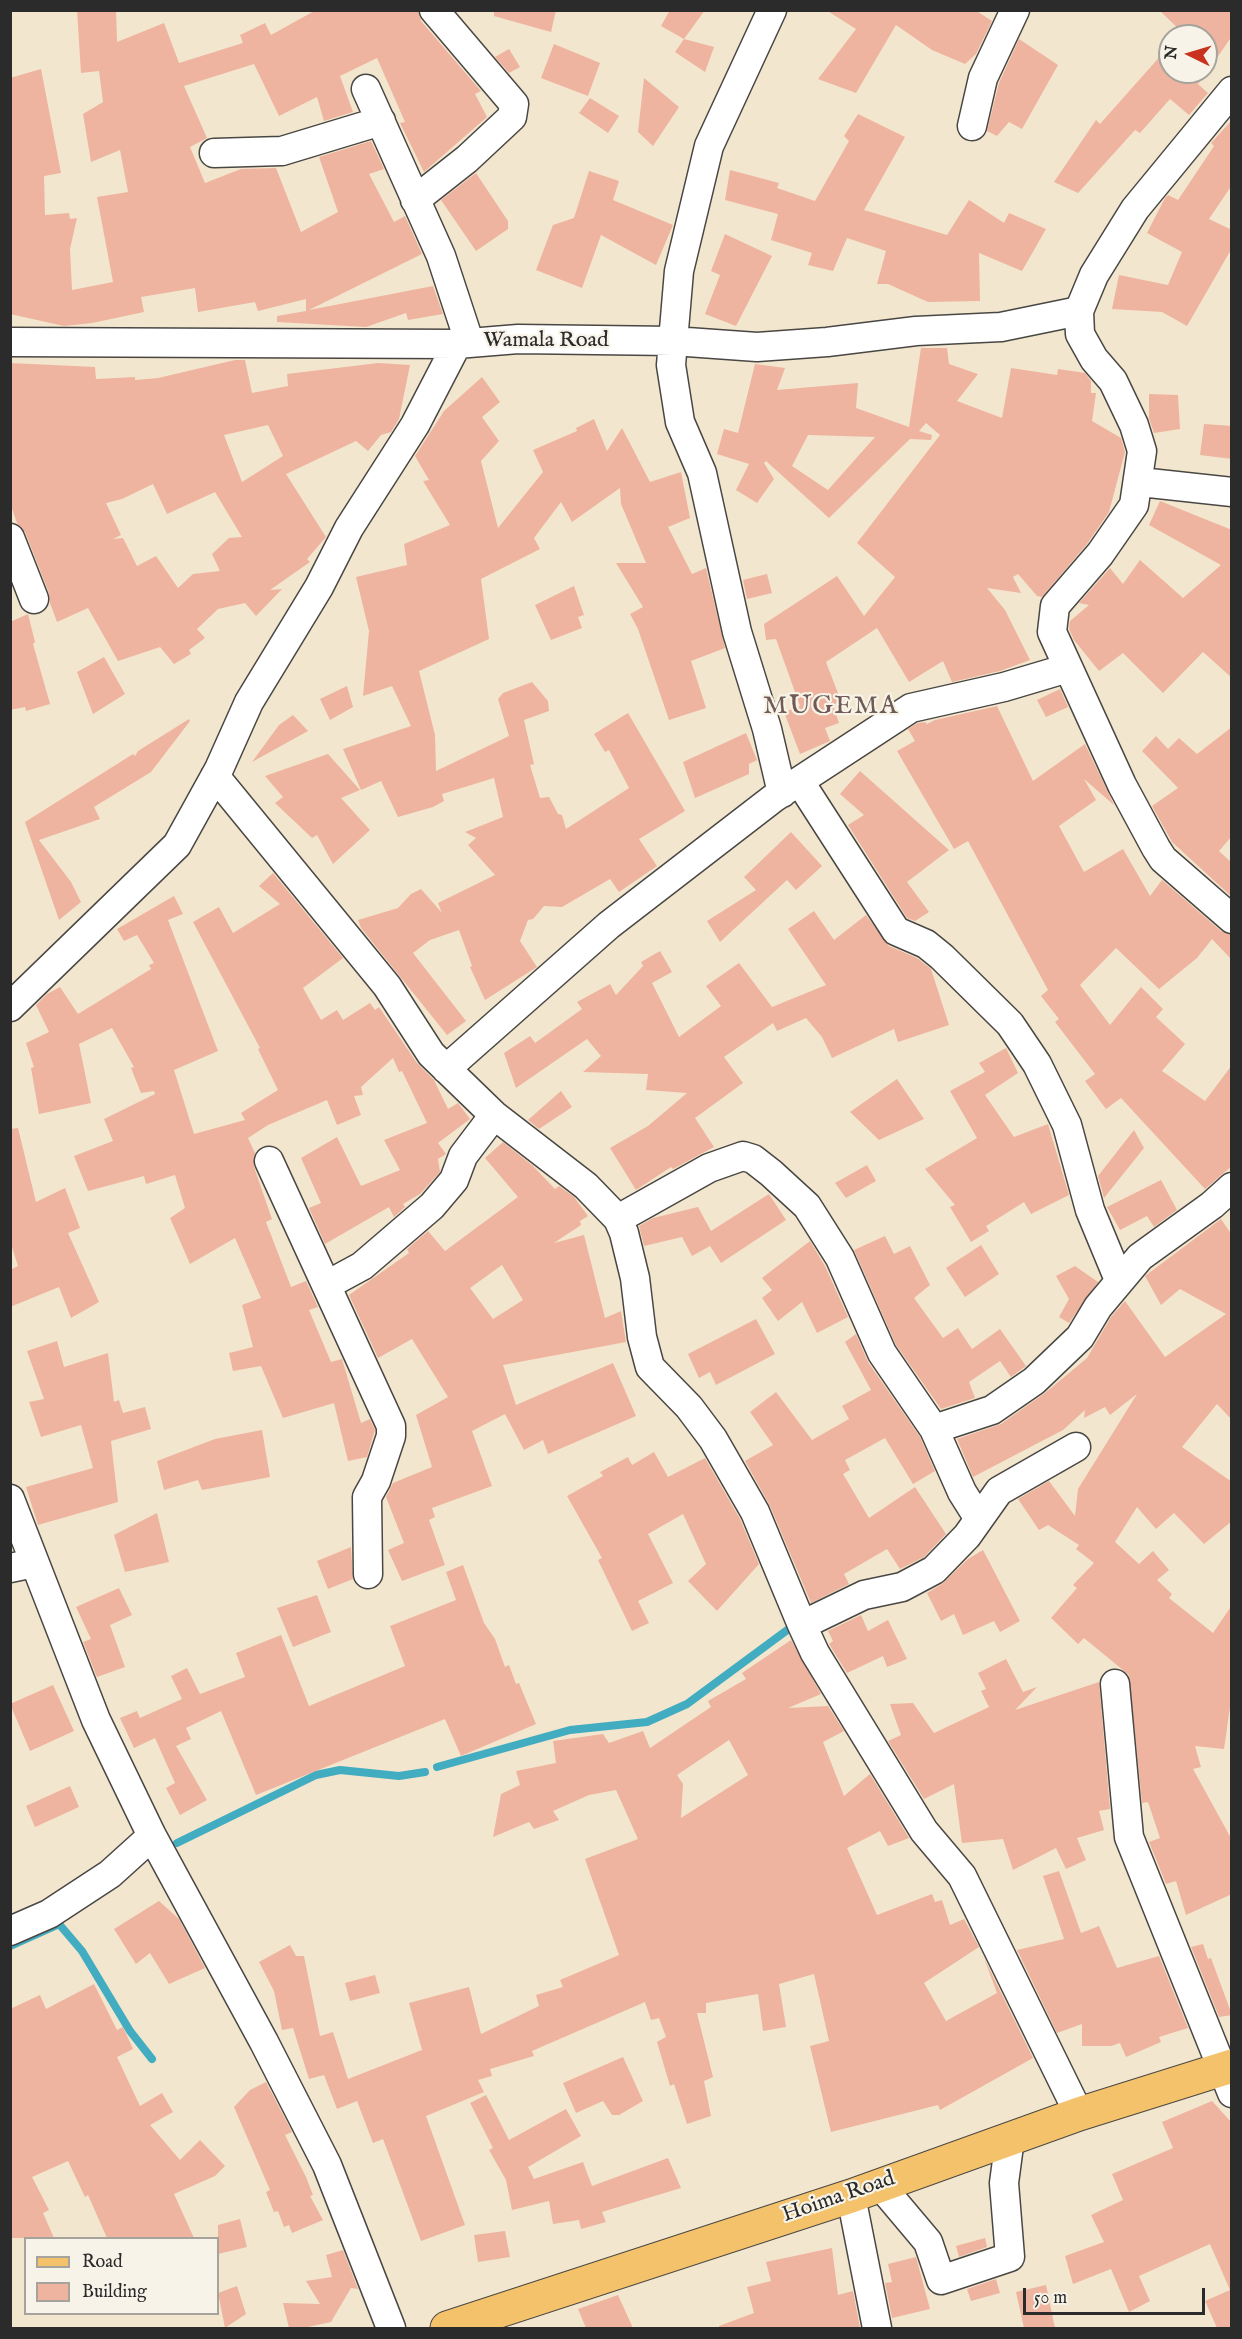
<!DOCTYPE html>
<html>
<head>
<meta charset="utf-8">
<style>
  body { margin:0 }
  #map { position:relative; width:1242px; height:2339px; overflow:hidden; background:#f3e6ce; font-family:"IM FELL English",serif }
  canvas { display:block }
  .frame { position:absolute; inset:0; border:12px solid #2b2b2b; pointer-events:none }
  .legend { position:absolute; left:24px; top:2237px; width:195px; height:78px; box-sizing:border-box; background:#f7f3e8; border:2px solid #a5a39c; margin:0; padding:8px 10px; list-style:none; font-size:18px; color:#2b2b2b }
  .legend li { display:flex; align-items:center; gap:12px; height:30px }
  .legend b { width:30px; border:2px solid #a5a39c }
  .north { position:absolute; left:1158px; top:24px; width:60px; height:60px; box-sizing:border-box; background:#f7f3e8; border:2px solid #a5a39c; border-radius:50%; rotate:275deg; font-size:16px; font-weight:700; line-height:24px; text-align:center; color:#2b2b2b }
  .north::after { content:''; display:block; margin:auto; width:21px; height:27px; background:#c8321e; clip-path:polygon(50% 0,100% 100%,50% 72%,0 100%) }
  .scale { position:absolute; left:1023px; top:2288px; width:182px; height:27px; box-sizing:border-box; border:3px solid #2b2b2b; border-top:0; padding-left:8px; font-size:18px; line-height:21px; white-space:nowrap; color:#2b2b2b; -webkit-text-stroke:4px #f7f3e8; paint-order:stroke }
</style>
</head>
<body>
<div id="map">
<canvas width="1242" height="2339"></canvas>
<div class="frame"></div>
<ul class="legend">
<li><b style="height:8px;background:#f3c26a"></b>Road</li>
<li><b style="height:16px;background:#eeb49f"></b>Building</li>
</ul>
<div class="north">N</div>
<div class="scale">50 m</div>
</div>
<script>
const context = document.querySelector('canvas').getContext('2d');
context.lineJoin = 'round';
const poly = rows => new Path2D(rows.map(r => 'M' + r).join(''));
function strokePath(path, color, width, dash) { context.strokeStyle = color; context.lineWidth = width; context.lineCap = dash ? 'butt' : 'round'; context.setLineDash(dash || []); context.stroke(path); }
function fill(path, color) { context.fillStyle = color; context.fill(path, 'evenodd'); }
function label(font, color, halo, rows, align = 'center') {
  context.font = font + ' "IM FELL English",serif'; context.lineWidth = 4.5; context.setLineDash([]); context.textBaseline = 'middle'; context.strokeStyle = halo; context.fillStyle = color; for (const [text, x, y, turn = 0] of rows) {
    context.save(); context.translate(x, y); context.rotate((+turn || 0) * Math.PI / 180); context.textAlign = isNaN(turn) ? turn : align; if (halo) context.strokeText(text, 0, 0); context.fillText(text, 0, 0); context.restore();
  }
}
strokePath(poly([
  [437,1767,570,1730,647,1722,687,1704,790,1628],
  [177,1843,316,1775,340,1770,399,1776,425,1772],
  [59,1924,82,1951,130,2031,152,2059],
  [10,1946,59,1924]
]), '#42acc1', 8);
fill(poly([
  [77,10,116,10,117,42,164,23,179,63,243,43,240,35,265,23,271,35,316,10,418,10,421,21,481,91,475,94,487,117,424,172,400,123,405,122,377,58,340,76,353,112,324,121,317,97,279,116,254,64,184,86,207,138,190,147,205,183,241,169,276,168,301,232,338,212,319,157,371,141,384,169,369,174,394,222,405,216,422,254,309,310,433,286,443,314,408,320,406,313,366,327,277,322,277,316,306,311,306,299,258,311,255,302,198,312,195,288,141,297,144,312,92,323,64,326,10,314,10,78,41,69,61,173,44,176,45,215,69,213,70,219,77,218,70,249,72,290,113,282,97,197,128,192,120,150,91,162,83,114,103,102,99,71,81,73],
  [494,10,556,10,551,32,494,16],
  [670,10,705,10,684,39,661,26],
  [826,10,975,10,992,21,976,54,965,64,932,50,896,25,856,93,818,79,856,29],
  [1159,10,1232,10,1232,36,1214,62,1206,55,1206,36,1186,36],
  [684,39,714,47,705,72,675,52],
  [1019,39,1058,65,1022,129,1009,122,997,136,987,131,999,83],
  [554,44,600,63,588,96,541,78],
  [509,49,520,67,509,73,495,57],
  [1163,53,1170,54,1170,72,1206,72,1206,61,1214,63,1198,84,1208,93,1189,115,1170,99,1140,133,1135,130,1078,193,1054,182,1096,120,1100,124],
  [644,78,679,107,653,146,638,132],
  [590,98,619,116,608,133,579,113],
  [858,114,905,137,864,210,947,235,969,200,1004,223,1009,213,1046,229,1022,271,979,253,980,301,928,302,888,284,877,284,886,251,847,238,833,271,808,265,812,253,771,240,778,214,725,200,730,170,779,183,777,188,815,201,849,141,844,136],
  [1232,120,1232,185,1209,219,1232,230,1232,248,1187,326,1162,312,1112,309,1119,275,1168,285,1182,252,1147,233,1165,198,1168,195,1178,200,1214,146,1211,143],
  [589,171,619,181,613,200,673,225,656,265,601,235,582,288,536,270,553,225,574,218],
  [476,173,508,221,508,229,476,251,441,200],
  [725,234,772,256,736,326,705,314,720,275,711,271],
  [921,348,947,348,949,364,978,374,957,401,1002,418,1011,368,1057,375,1058,369,1085,373,1091,381,1091,393,1096,393,1092,421,1121,438,1125,452,1109,512,1087,544,1042,597,1037,596,1018,574,1013,577,1021,593,987,588,1005,610,1030,660,1000,671,952,682,943,661,909,682,877,628,826,662,841,701,833,705,839,723,825,728,830,741,800,754,784,712,800,706,776,639,766,640,764,624,837,576,864,616,895,577,857,543,940,435,926,423,919,431,932,435,931,440,910,439,829,518,766,461,764,463,774,479,757,503,736,490,749,464,717,454,724,429,738,433,755,364,785,368,777,390,858,383,856,408,909,427],
  [808,435,875,437,828,490,792,466],
  [235,360,245,360,252,393,288,386,287,374,378,363,410,365,399,419,391,432,381,435,368,451,356,441,286,474,326,537,307,559,310,562,270,590,282,589,256,616,245,603,218,609,197,629,205,638,189,650,191,654,174,664,160,647,118,661,88,608,57,622,50,603,49,593,25,532,17,523,10,503,10,363,95,367,96,379,135,377,135,380,158,378],
  [268,425,283,456,242,482,224,435],
  [153,484,167,514,215,492,242,537,229,538,212,554,220,571,193,574,178,588,156,556,137,566,123,538,113,539,121,535,106,503,122,499],
  [482,377,500,402,482,417,499,441,481,461,498,528,543,472,533,450,577,431,576,428,594,419,607,451,622,428,650,482,681,472,690,518,668,527,692,574,706,568,725,648,691,661,706,708,669,720,638,629,630,614,643,607,616,563,646,563,621,504,620,488,572,522,561,502,534,538,540,549,481,579,489,639,419,671,435,735,436,771,509,736,498,699,503,693,532,682,548,701,549,711,524,720,534,764,530,765,540,798,549,797,558,814,562,815,566,829,629,788,609,750,605,752,594,734,628,713,685,811,639,839,657,866,619,892,610,879,562,907,544,906,533,919,528,920,520,941,537,967,485,1000,470,967,472,966,459,930,430,940,413,953,466,1021,447,1035,361,928,358,920,398,908,411,894,421,889,442,913,438,903,495,875,468,845,476,838,465,832,503,817,494,778,442,794,444,801,433,807,398,817,381,781,361,790,343,749,411,726,392,686,363,696,369,631,356,577,407,565,404,544,450,525,423,481,429,480,415,456,444,411],
  [1149,394,1178,395,1180,429,1154,433,1149,418],
  [1204,424,1232,426,1232,459,1200,455],
  [1160,501,1232,530,1232,678,1203,652,1163,693,1123,653,1099,671,1074,640,1069,629,1070,621,1089,605,1079,603,1110,568,1123,584,1140,560,1183,598,1221,565,1149,525],
  [767,574,772,593,747,599,743,580],
  [574,586,584,615,578,617,582,628,551,640,535,605],
  [28,614,35,642,33,644,50,704,26,711,25,707,10,710,10,622],
  [104,657,125,694,93,714,77,672],
  [347,686,353,707,330,720,320,699],
  [1060,689,1068,707,1046,717,1037,700],
  [997,706,1033,781,1085,744,1114,805,1084,779,1096,800,1059,826,1084,872,1123,849,1150,896,1162,880,1221,931,1232,935,1232,960,1212,939,1197,958,1159,989,1116,948,1080,985,1110,1025,1141,987,1163,1009,1156,1017,1185,1044,1162,1071,1205,1101,1232,1065,1232,1166,1205,1189,1121,1098,1106,1109,1085,1081,1095,1074,1055,1022,1059,1019,1041,996,1048,990,968,841,954,849,897,751,915,741,908,729,918,723,925,722,927,724,935,720],
  [293,715,308,731,252,762,279,725],
  [189,719,190,721,151,772,94,807,100,819,39,840,71,882,81,902,59,920,25,822,133,754,135,756,138,751],
  [1232,727,1232,836,1219,851,1232,863,1232,897,1172,842,1152,806,1178,788,1142,751,1156,736,1168,749,1179,738,1197,754],
  [746,733,757,760,749,764,749,774,695,798,683,762],
  [328,754,360,790,341,798,370,830,333,864,317,835,312,838,275,803,283,797,265,776],
  [860,771,949,850,907,882,929,912,915,921,907,918,848,825,864,815,840,794],
  [791,832,822,866,796,890,787,880,720,942,707,921,756,890,744,877],
  [273,873,343,958,303,988,321,1020,337,1010,343,1020,370,1003,375,1010,379,1007,417,1063,434,1080,448,1109,458,1103,470,1119,438,1143,446,1154,438,1159,440,1172,420,1194,403,1204,405,1207,394,1217,389,1207,325,1244,309,1208,321,1203,301,1158,337,1137,361,1186,400,1170,384,1140,427,1123,402,1071,399,1072,393,1058,361,1087,363,1095,354,1096,361,1115,337,1125,327,1100,268,1125,248,1138,255,1153,254,1167,272,1219,266,1222,291,1287,306,1281,318,1307,309,1310,331,1362,342,1359,361,1423,370,1419,375,1430,367,1457,348,1461,334,1403,283,1418,261,1366,233,1371,229,1353,253,1347,242,1305,261,1298,235,1238,190,1264,170,1218,185,1208,175,1175,146,1184,144,1176,88,1191,74,1156,113,1141,104,1119,155,1094,154,1091,141,1093,131,1068,134,1067,112,1028,79,1044,91,1103,39,1114,31,1068,34,1067,26,1043,49,1032,36,1005,47,994,60,987,78,1014,151,969,149,965,154,963,137,935,124,941,117,929,174,896,183,914,168,920,218,1051,174,1070,194,1134,245,1120,241,1113,278,1090,258,1049,260,1048,193,922,219,907,233,933,280,904,259,886],
  [814,911,834,940,866,915,889,946,917,958,931,969,949,1025,898,1042,894,1029,832,1058,822,1037,806,1018,777,1031,773,1023,724,1057,743,1083,695,1118,714,1147,673,1169,671,1167,636,1190,610,1148,648,1126,687,1093,646,1090,648,1074,583,1072,601,1056,587,1039,516,1088,504,1053,530,1036,535,1043,582,1009,577,1002,610,984,616,995,643,966,641,962,660,951,672,972,652,983,679,1037,721,1006,706,986,739,963,772,1007,826,985,788,929],
  [1006,1048,1018,1073,985,1095,1014,1137,1048,1124,1069,1195,1031,1214,1024,1202,986,1226,989,1231,971,1242,950,1207,955,1205,925,1169,977,1138,950,1091,985,1072,979,1063],
  [897,1079,924,1119,879,1140,850,1112],
  [561,1091,572,1107,539,1129,528,1120],
  [18,1128,36,1202,65,1188,80,1228,68,1233,99,1302,71,1318,59,1287,10,1307,10,1270,18,1266,10,1241,10,1129],
  [1134,1130,1144,1148,1104,1198,1098,1176],
  [503,1142,533,1166,555,1189,559,1186,574,1197,588,1216,580,1221,581,1225,554,1243,584,1235,605,1318,621,1311,626,1342,503,1365,516,1405,613,1363,636,1416,548,1454,543,1440,524,1450,505,1414,472,1431,492,1486,432,1508,435,1517,429,1520,445,1565,402,1581,388,1550,404,1543,386,1497,393,1483,432,1467,416,1415,448,1397,412,1339,378,1358,349,1295,409,1253,407,1249,428,1231,445,1251,518,1197,485,1158],
  [502,1265,523,1300,493,1319,470,1288],
  [867,1165,876,1181,846,1198,835,1183],
  [1161,1180,1177,1210,1154,1227,1147,1216,1120,1230,1107,1207],
  [769,1194,786,1220,721,1263,710,1246,692,1256,682,1237,644,1246,639,1226,653,1218,698,1207,711,1231],
  [1221,1219,1232,1235,1232,1420,1217,1404,1182,1447,1232,1482,1232,1521,1204,1544,1174,1513,1156,1529,1137,1507,1115,1542,1139,1564,1153,1551,1169,1570,1157,1580,1172,1594,1169,1598,1213,1633,1232,1605,1232,1693,1224,1749,1195,1746,1201,1767,1193,1769,1232,1840,1232,1894,1186,1915,1176,1881,1166,1884,1149,1842,1160,1838,1148,1802,1142,1803,1129,1675,1084,1638,1078,1644,1051,1618,1077,1588,1073,1585,1094,1563,1076,1549,1079,1545,1048,1525,1039,1530,1018,1499,1049,1481,1075,1516,1078,1489,1137,1394,1110,1415,1105,1407,1084,1418,1085,1410,1063,1430,973,1477,957,1439,1001,1424,1045,1393,1087,1358,1111,1317,1125,1301,1165,1357,1226,1314,1180,1289,1161,1305,1145,1276],
  [885,1236,894,1254,910,1246,930,1285,914,1298,943,1338,958,1328,972,1349,1000,1329,1026,1366,1011,1377,1000,1361,969,1382,975,1398,941,1409,896,1345,854,1250],
  [810,1241,825,1266,848,1317,817,1333,802,1302,778,1321,762,1298,772,1290,762,1278],
  [981,1245,999,1274,965,1297,946,1268],
  [1075,1266,1098,1282,1069,1323,1059,1317,1069,1299,1056,1276],
  [756,1319,775,1354,716,1385,710,1372,699,1378,688,1354],
  [856,1334,868,1362,920,1437,935,1471,913,1484,885,1438,845,1460,850,1470,843,1474,869,1518,915,1487,946,1534,924,1557,900,1569,887,1549,844,1574,849,1584,811,1603,770,1506,745,1461,773,1445,750,1412,776,1392,812,1440,849,1419,842,1406,871,1390,845,1342],
  [57,1341,64,1367,108,1353,114,1402,119,1400,123,1413,145,1407,151,1429,111,1441,118,1502,38,1525,26,1487,93,1468,81,1425,41,1437,29,1402,44,1399,27,1351],
  [262,1430,270,1477,202,1490,198,1480,164,1490,157,1461,215,1439],
  [654,1452,668,1477,705,1458,740,1519,759,1564,717,1611,688,1581,706,1564,683,1514,648,1534,673,1583,638,1601,649,1623,632,1631,598,1560,602,1558,567,1496,603,1476,600,1472,628,1457,632,1465],
  [157,1513,169,1562,125,1572,114,1535],
  [351,1547,353,1579,328,1589,317,1561],
  [983,1550,1020,1621,1000,1632,994,1621,963,1635,954,1614,941,1621,927,1593,942,1584,968,1559],
  [463,1565,484,1623,495,1639,505,1667,509,1665,516,1684,519,1683,536,1724,461,1756,445,1719,256,1795,221,1711,186,1728,191,1739,176,1746,207,1800,180,1815,166,1788,175,1783,155,1738,134,1748,120,1718,137,1711,140,1718,182,1699,171,1676,187,1668,200,1694,245,1677,236,1653,281,1635,309,1706,405,1666,390,1626,456,1600,446,1572],
  [119,1588,132,1615,110,1625,125,1667,97,1677,83,1642,91,1639,76,1607],
  [317,1595,331,1632,293,1647,277,1608],
  [861,1615,868,1631,888,1620,907,1659,887,1667,883,1656,847,1673,829,1644,833,1641,828,1631],
  [791,1640,821,1694,788,1708,828,1706,844,1731,823,1742,844,1796,870,1774,909,1838,888,1846,880,1831,847,1848,877,1915,932,1894,935,1902,942,1900,950,1925,964,1919,979,1947,924,1983,946,2021,997,1993,984,1958,1033,2058,940,2110,938,2105,831,2132,810,2046,829,2041,814,1974,779,1984,786,2027,763,2031,758,1994,706,2003,706,2013,697,2013,713,2077,704,2081,711,2116,687,2124,674,2084,670,2086,657,2042,666,2037,659,2018,651,2020,645,2002,532,2051,534,2056,490,2069,492,2076,478,2080,484,2092,426,2116,465,2225,421,2241,383,2139,373,2143,357,2101,337,2109,324,2075,309,2079,293,2028,282,2030,274,1991,259,1962,290,1945,296,1956,304,1956,320,2036,333,2032,348,2079,422,2050,409,2003,469,1987,481,2034,539,2006,536,1995,563,1987,560,1980,619,1955,585,1859,638,1839,616,1790,589,1795,553,1811,559,1820,534,1829,529,1822,493,1837,501,1794,520,1785,516,1771,556,1763,553,1741,603,1734,609,1743,643,1731,650,1748,711,1707,708,1701,746,1679,742,1673],
  [729,1740,748,1775,681,1818,683,1784,677,1775],
  [1006,1659,1023,1692,1037,1687,1015,1710,1099,1682,1110,1809,1099,1811,1104,1830,1077,1838,1086,1860,1066,1869,1056,1848,1013,1870,1003,1839,962,1843,954,1784,924,1799,888,1741,901,1735,890,1704,913,1703,934,1733,989,1707,981,1691,986,1689,978,1673],
  [53,1685,74,1731,30,1751,10,1704],
  [70,1786,79,1807,35,1827,26,1806],
  [1059,1871,1081,1933,1099,1926,1117,1968,1159,1956,1188,2028,1159,2037,1161,2042,1126,2057,1120,2043,1111,2046,1082,2046,1082,2024,1057,2033,1017,1950,1064,1939,1043,1876],
  [159,1901,179,1919,205,1968,169,1984,150,1953,136,1964,114,1929],
  [1203,1944,1208,1959,1211,1958,1232,2015,1219,2017,1191,1947],
  [375,1975,380,1993,350,2001,345,1983],
  [94,1984,117,2030,123,2027,133,2049,117,2057,140,2106,162,2093,173,2112,150,2125,180,2160,200,2140,225,2166,215,2176,174,2194,194,2238,107,2238,88,2195,85,2197,68,2161,32,2177,49,2210,43,2213,54,2238,10,2238,10,2009,40,1995,46,2009],
  [623,2057,643,2101,619,2115,612,2115,603,2101,576,2113,563,2083],
  [266,2082,292,2132,285,2135,306,2177,313,2195,310,2196,323,2220,292,2233,289,2225,284,2227,278,2211,274,2212,266,2192,270,2190,234,2107,250,2090],
  [486,2095,509,2140,566,2109,581,2136,528,2167,534,2179,583,2162,592,2186,668,2158,681,2188,602,2212,606,2222,581,2229,579,2220,553,2224,549,2201,512,2210,506,2180,489,2150,493,2148,470,2103],
  [1212,2101,1232,2123,1232,2328,1217,2328,1205,2301,1230,2290,1210,2244,1139,2276,1150,2301,1129,2312,1111,2269,1073,2284,1065,2256,1104,2242,1091,2215,1123,2200,1112,2174,1173,2148,1162,2122],
  [240,2219,247,2247,218,2254,218,2225],
  [505,2231,510,2257,478,2262,474,2235],
  [985,2238,987,2247,959,2257,956,2246],
  [832,2248,838,2295,853,2291,860,2328,719,2328,719,2326,754,2313,747,2287,771,2281,766,2262],
  [343,2250,358,2289,351,2288,331,2322,303,2328,289,2328,283,2303,320,2304,306,2281,332,2277,326,2255],
  [916,2257,930,2309,892,2318,885,2283,892,2282,888,2264],
  [996,2279,1000,2293,971,2301,967,2289],
  [1046,2285,1055,2328,1024,2328,1016,2292],
  [237,2286,246,2314,225,2328,218,2293],
  [618,2295,633,2328,586,2328,578,2309]
]), '#eeb49f');
const minor = poly([
  [772,10,709,146,679,271,671,365,680,422,702,473,737,632,767,729,782,793],
  [366,89,441,256,469,341],
  [1232,91,1135,209,1094,275,1079,311,1080,334,1094,359,1113,381,1134,425,1142,451,1134,505,1100,554,1055,606,1052,632,1122,785,1156,848,1163,859,1232,919],
  [972,126,983,78,1015,10],
  [214,153,282,151,381,121],
  [415,200,467,159,512,117,514,104,434,10],
  [10,342,457,344,518,339,673,341,757,347,827,342,916,331,1001,327,1079,311],
  [1140,482,1232,492],
  [10,538,34,599],
  [215,776,387,986,431,1054,494,1115,586,1186,618,1219,624,1233,635,1278,642,1337,650,1367,689,1407,713,1439,755,1512,802,1625],
  [800,782,896,931,926,944,942,957,1010,1024,1037,1064,1067,1125,1090,1210,1119,1280],
  [10,1007,177,845,219,769,249,702,319,587,349,528,415,425,457,344],
  [446,1069,609,925,775,797,911,708,1004,687,1068,668],
  [269,1161,391,1426,391,1436,376,1481,367,1497,368,1574],
  [618,1219,709,1168,743,1156,753,1159,771,1173,807,1206,840,1258,882,1353,934,1429,962,1492,979,1519],
  [327,1285,362,1266,432,1206,454,1180,463,1156,494,1115],
  [934,1429,992,1410,1034,1381,1080,1337,1098,1307,1140,1257,1212,1205,1232,1187],
  [1076,1447,999,1491,967,1536,934,1570,902,1587,864,1595,802,1625,815,1653,924,1831,962,1876,1079,2114],
  [10,1499,96,1720,152,1836,264,2042,327,2165,391,2328],
  [10,1568,34,1563],
  [1115,1684,1129,1837,1232,2093],
  [10,1931,49,1914,110,1874,152,1836],
  [880,2185,928,2242,941,2280,1010,2257,1004,2183,1010,2138],
  [851,2196,877,2328]
]);
const major = poly([
  [447,2328,851,2196,1079,2114,1232,2066]
]);
strokePath(minor, '#494743', 31);
strokePath(major, '#494743', 35);
strokePath(minor, '#fff', 28);
strokePath(major, '#f3c26a', 33);
label('22px', '#2b2b2b', '#f7f3e8', [
  ["Wamala Road",546,341],
  ["Hoima Road",839,2198,-19]
]);
context.letterSpacing = '1.5px';
label('26px', '#6f5b54', '#f7f3e8', [
  ["MUGEMA",831,708]
]);
context.letterSpacing = '0px';
</script>
</body>
</html>
